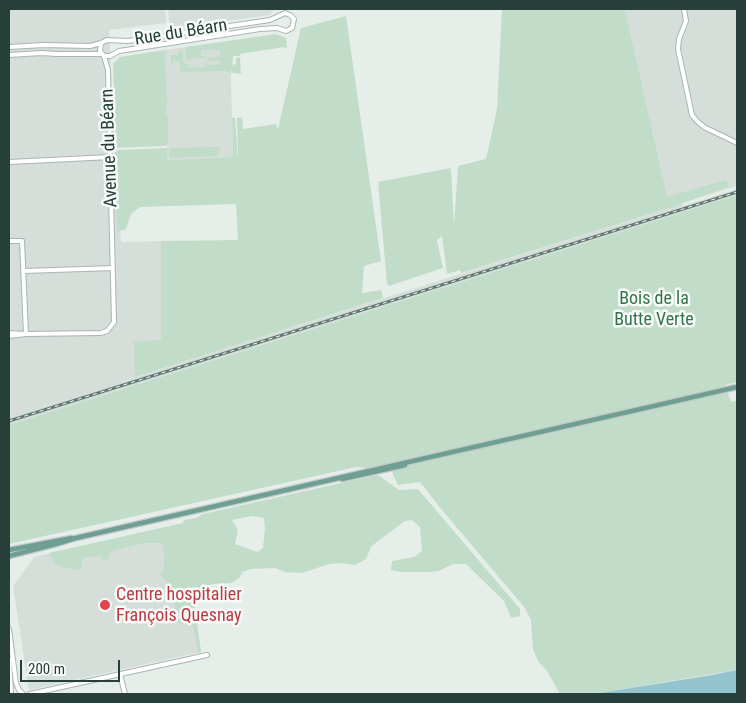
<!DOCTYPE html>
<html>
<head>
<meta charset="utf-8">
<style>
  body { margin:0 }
  #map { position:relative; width:746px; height:703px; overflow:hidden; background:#e6eeea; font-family:"Roboto Condensed",sans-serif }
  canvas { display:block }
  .frame { position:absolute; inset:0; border:10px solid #263f38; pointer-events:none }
  .scale { position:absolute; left:20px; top:660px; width:100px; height:22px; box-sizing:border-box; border:2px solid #263f38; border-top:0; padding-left:6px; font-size:15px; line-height:18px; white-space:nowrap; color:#263f38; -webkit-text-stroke:4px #f7faf9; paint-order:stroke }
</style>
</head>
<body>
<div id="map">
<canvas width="746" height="703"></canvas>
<div class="frame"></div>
<div class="scale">200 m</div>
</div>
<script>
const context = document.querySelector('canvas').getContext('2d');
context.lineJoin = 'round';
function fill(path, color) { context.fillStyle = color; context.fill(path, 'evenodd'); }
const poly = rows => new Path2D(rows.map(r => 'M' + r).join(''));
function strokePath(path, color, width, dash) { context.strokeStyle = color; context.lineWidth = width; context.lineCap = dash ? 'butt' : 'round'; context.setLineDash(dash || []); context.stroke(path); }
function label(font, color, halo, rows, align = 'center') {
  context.font = font + ' "Roboto Condensed",sans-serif'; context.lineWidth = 5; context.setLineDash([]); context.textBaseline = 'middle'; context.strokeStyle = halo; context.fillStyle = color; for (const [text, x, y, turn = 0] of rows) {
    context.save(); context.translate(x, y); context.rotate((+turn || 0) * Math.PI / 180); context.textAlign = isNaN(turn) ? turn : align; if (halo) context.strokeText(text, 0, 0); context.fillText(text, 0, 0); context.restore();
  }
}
fill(poly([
  [9,9,165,9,166,23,109,30,115,155,121,242,161,241,161,340,135,377,669,208,625,9,737,9,737,186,682,203,683,206,737,189,737,195,9,425],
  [168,9,274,9,270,15,170,29],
  [230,41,233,157,167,160,165,50,186,47,186,56,201,45],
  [183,523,201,652,29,690,13,586,34,557]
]), '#d5ded9');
fill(poly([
  [502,9,625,9,667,197,725,180,730,186,669,208,461,273,460,270,447,274,442,236,437,240,443,268,389,286,387,284,378,182,451,168,454,226,458,166,486,159,497,109],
  [346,16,381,261,364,266,362,293,381,290,383,298,135,377,134,342,161,340,161,241,238,240,236,204,140,207,131,214,126,229,117,232,115,152,119,150,167,148,167,160,233,157,232,118,235,118,238,162,237,118,242,117,243,129,276,124,278,129,301,28],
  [276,34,286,38,287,48,285,49,284,47,240,54,240,56,233,56,232,67,233,64,235,65,236,63,236,58,240,57,241,74,231,73,232,68,230,73,226,71,180,72,180,61,173,61,173,64,171,64,171,52,172,55,178,55,178,52,183,51,183,62,185,64,189,64,189,67,185,66,187,68,206,67,206,65,220,64,220,60,209,61,207,58,232,56,212,57,220,56,220,50,201,50,201,56,207,57,189,59,188,62,186,60,186,47],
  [165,50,167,106,166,106,166,113,168,115,168,144,165,146,116,148,113,64,120,57],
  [212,147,221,147,216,156,169,158,169,148],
  [737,195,737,382,725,385,731,402,737,400,737,670,593,694,560,694,547,671,538,661,533,649,531,620,525,608,442,510,420,482,398,485,391,470,356,467,9,544,9,425],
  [377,475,381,477,399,490,418,489,520,609,520,616,511,618,504,601,466,564,453,564,439,571,430,572,400,572,391,570,392,561,414,557,422,551,420,527,412,520,405,521,378,541,371,547,366,559,355,565,340,563,329,564,302,573,285,572,275,568,251,569,243,572,239,578,231,583,213,584,193,594,201,652,198,653,193,626,177,622,175,619,176,610,166,581,160,575,164,566,164,551,162,543,143,543,111,551,108,560,104,560,100,556,96,556,83,558,81,568,77,570,61,567,54,563,49,553,183,523,184,520,196,518,203,514],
  [252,516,264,518,265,529,263,548,257,552,235,544,238,530,232,520]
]), '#c1ddc9');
fill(poly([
  [737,670,737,694,593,694,712,675]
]), '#94c5ce');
const minor = poly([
  [684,9,686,21,679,39,678,49,692,115,697,121,704,127,737,143],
  [9,47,44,45,90,46,101,43],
  [9,55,42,53,56,54,101,54],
  [9,162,111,157],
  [9,241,22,241,26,334],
  [24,271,113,268],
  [9,333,26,334],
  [9,336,26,334,101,333,107,331,114,322,108,70,104,56,100,51,101,43,107,40,128,41,270,20,285,13,290,15,294,19,292,28,286,31,277,28,260,29,126,50,119,51,110,56,104,56],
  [9,629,16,683,19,690,23,694],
  [9,659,11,692],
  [120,674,125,694],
  [30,694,207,655]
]);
const major = poly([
  [342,479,405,465],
  [9,550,72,538],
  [9,556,56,544,76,538,737,387]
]);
strokePath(minor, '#a9b6b1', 6);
strokePath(major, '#c2c9c7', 7);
strokePath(minor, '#fff', 4);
strokePath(major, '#6f9f93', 4.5);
const rail = poly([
  [9,421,737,192]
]);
strokePath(rail, '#617a73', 3);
strokePath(rail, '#f7faf9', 1, [4]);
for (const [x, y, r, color] of [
  [105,605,6,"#e0444e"]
]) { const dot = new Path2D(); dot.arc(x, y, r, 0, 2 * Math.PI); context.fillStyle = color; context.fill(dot); strokePath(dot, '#f7faf9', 2); }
label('18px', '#263f38', '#f7faf9', [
  ["Rue du Béarn",181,33,-9],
  ["Avenue du Béarn",110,148,-92]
]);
label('18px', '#34734c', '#f7faf9', [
  ["Bois de la",654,299],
  ["Butte Verte",654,320]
]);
label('18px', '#be3a42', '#f7faf9', [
  ["Centre hospitalier",116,595],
  ["François Quesnay",116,616]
], 'left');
</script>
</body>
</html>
